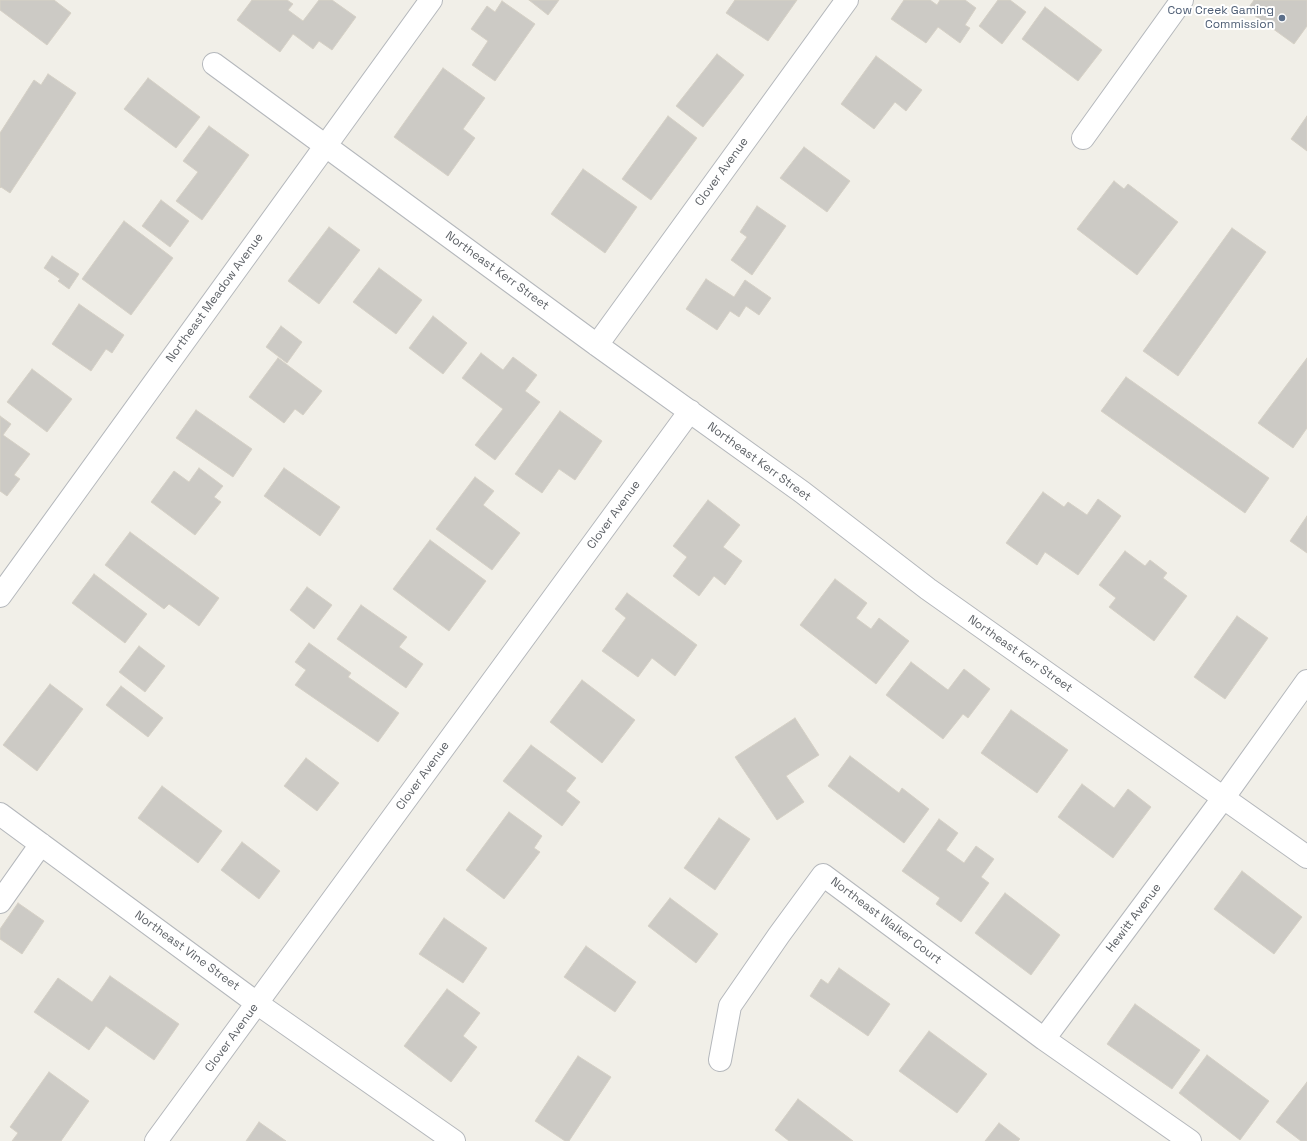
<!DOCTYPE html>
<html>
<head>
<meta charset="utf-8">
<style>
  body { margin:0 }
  canvas { display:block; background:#f1efe8 }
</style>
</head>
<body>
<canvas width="1307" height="1141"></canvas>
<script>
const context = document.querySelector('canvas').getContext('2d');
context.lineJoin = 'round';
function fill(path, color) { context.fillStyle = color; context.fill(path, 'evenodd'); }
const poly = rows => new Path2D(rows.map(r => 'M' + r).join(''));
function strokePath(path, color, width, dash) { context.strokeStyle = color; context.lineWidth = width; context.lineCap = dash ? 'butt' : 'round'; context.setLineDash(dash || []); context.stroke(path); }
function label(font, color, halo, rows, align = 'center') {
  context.font = font + ' "Space Grotesk",sans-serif'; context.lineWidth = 4; context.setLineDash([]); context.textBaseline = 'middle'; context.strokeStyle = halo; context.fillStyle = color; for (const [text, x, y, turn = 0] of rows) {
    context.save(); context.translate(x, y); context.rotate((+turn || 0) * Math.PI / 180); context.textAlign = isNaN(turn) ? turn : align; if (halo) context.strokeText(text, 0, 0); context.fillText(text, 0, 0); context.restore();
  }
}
const building = poly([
  [0,0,54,0,71,13,47,45,0,10,0,0],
  [252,0,287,0,293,4,288,10,303,21,319,0,332,0,356,17,332,50,319,41,313,49,293,34,280,52,237,20,252,0],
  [529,0,559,0,548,15,529,0],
  [735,0,797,0,768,41,726,13,735,0],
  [904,0,930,0,937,5,940,0,965,0,976,8,965,25,970,28,960,43,938,27,926,43,891,19,904,0],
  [998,0,1010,0,1026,12,1002,44,979,26,998,0],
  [1254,0,1307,0,1307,26,1294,44,1247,10,1254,0],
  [502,1,535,24,495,81,472,65,488,41,471,29,487,6,495,12,502,1],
  [1045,7,1102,50,1078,81,1022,39,1045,7],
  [717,54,744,75,703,127,676,106,717,54],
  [876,56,922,90,906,111,895,102,874,129,841,104,876,56],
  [443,68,485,98,463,129,475,138,448,176,394,137,443,68],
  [48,74,76,93,10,193,1,187,0,188,0,133,34,80,41,85,48,74],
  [148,78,200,117,176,148,124,109,148,78],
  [668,116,697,138,651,200,622,179,668,116],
  [1307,116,1307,151,1291,139,1307,116],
  [209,126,249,155,202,220,176,201,198,172,183,161,209,126],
  [804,147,850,181,827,212,780,178,804,147],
  [583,169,637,207,605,253,551,214,583,169],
  [1114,181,1124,189,1128,184,1178,222,1137,275,1077,229,1114,181],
  [161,200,189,221,170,247,142,226,161,200],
  [757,206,786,226,752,275,731,260,747,237,740,232,757,206],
  [124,221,173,258,131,315,82,279,124,221],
  [329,227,360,250,319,304,288,281,329,227],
  [1232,228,1266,252,1178,376,1143,351,1232,228],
  [52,256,79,274,69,289,58,281,60,279,44,268,52,256],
  [379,268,422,300,396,334,353,302,379,268],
  [706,279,734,297,745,280,771,298,759,315,746,306,739,317,730,311,717,330,686,309,706,279],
  [79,304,124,335,112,353,106,349,91,371,52,344,79,304],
  [433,316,467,343,443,374,409,348,433,316],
  [281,326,302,342,287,363,266,347,281,326],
  [481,353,503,370,513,357,537,375,525,391,540,402,495,460,475,445,503,409,462,378,481,353],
  [278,358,322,391,303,415,295,409,284,423,249,397,278,358],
  [1307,358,1307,428,1293,448,1258,423,1307,358],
  [32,369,72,399,47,432,7,402,32,369],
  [1126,377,1269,478,1245,513,1101,411,1126,377],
  [196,410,252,449,233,477,176,438,196,410],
  [560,411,602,441,575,480,559,469,542,493,515,474,560,411],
  [0,416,11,424,3,435,30,454,14,475,20,479,7,496,0,491,0,416],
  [199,468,223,486,214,497,221,502,195,535,151,502,174,471,189,482,199,468],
  [284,468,340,507,320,536,264,496,284,468],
  [475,477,494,491,483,505,520,533,492,570,436,529,475,477],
  [1043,492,1064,507,1068,502,1087,515,1098,499,1121,516,1078,575,1045,552,1037,565,1006,543,1043,492],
  [708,500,740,525,723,547,742,561,725,585,714,576,699,596,673,576,687,557,673,546,708,500],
  [1307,516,1307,553,1290,541,1307,516],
  [130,532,219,598,199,626,169,604,164,609,105,565,130,532],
  [430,540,486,581,449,631,393,589,430,540],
  [1125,551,1145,566,1150,560,1167,573,1163,578,1187,596,1154,641,1109,607,1116,598,1099,585,1125,551],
  [94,574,147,614,125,643,72,603,94,574],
  [835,579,867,603,856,618,871,629,879,618,909,641,876,684,800,625,835,579],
  [307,587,332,605,314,629,290,610,307,587],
  [627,593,697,645,675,676,652,658,638,677,602,651,626,618,615,609,627,593],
  [361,605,407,637,399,647,423,664,406,688,337,639,361,605],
  [1237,616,1268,638,1225,699,1194,677,1237,616],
  [309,643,351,673,348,677,399,713,378,742,295,685,306,670,295,662,309,643],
  [139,646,165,666,145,692,119,672,139,646],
  [911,662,948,690,964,669,990,689,968,718,963,714,943,739,886,695,911,662],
  [582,680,635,720,602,763,550,722,582,680],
  [50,684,83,709,37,771,3,745,50,684],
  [121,686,163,718,148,737,106,705,121,686],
  [1011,710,1068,750,1037,793,981,753,1011,710],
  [795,718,819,755,786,776,804,802,777,820,735,757,795,718],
  [531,745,576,778,566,791,580,802,562,826,503,781,531,745],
  [850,756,899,793,902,788,929,809,904,843,828,786,850,756],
  [306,758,339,783,317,811,284,786,306,758],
  [1082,784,1114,808,1128,789,1151,807,1113,858,1058,817,1082,784],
  [162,786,222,831,198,863,138,818,162,786],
  [509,812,542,836,534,848,540,852,504,899,466,870,509,812],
  [719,818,750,839,715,890,684,868,719,818],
  [939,819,958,833,946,850,964,863,976,846,994,859,981,877,989,883,961,922,936,904,940,898,902,871,939,819],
  [242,842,280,871,259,899,221,870,242,842],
  [1242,871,1302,917,1274,954,1214,909,1242,871],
  [1005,893,1060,935,1031,975,975,933,1005,893],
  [670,898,718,934,696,963,648,926,670,898],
  [18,903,44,921,22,954,0,939,0,929,18,903],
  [444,918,487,948,463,983,419,954,444,918],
  [586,946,636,982,615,1012,564,977,586,946],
  [839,968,890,1004,868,1036,810,996,821,979,828,984,839,968],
  [110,976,179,1024,154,1060,106,1026,89,1050,34,1012,58,978,92,1002,110,976],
  [447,989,480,1013,463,1036,477,1047,451,1082,404,1046,447,989],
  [1135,1004,1200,1050,1172,1089,1107,1044,1135,1004],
  [929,1031,987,1074,957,1113,899,1071,929,1031],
  [1207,1055,1269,1101,1240,1140,1179,1093,1207,1055],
  [578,1056,611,1077,569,1141,565,1141,535,1121,578,1056],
  [49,1072,89,1101,61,1141,12,1141,18,1133,10,1127,49,1072],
  [1307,1082,1307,1141,1301,1141,1276,1122,1307,1082],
  [798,1099,853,1141,789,1141,775,1130,798,1099],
  [259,1122,286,1141,246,1141,259,1122],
  [999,1123,1020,1139,1018,1141,985,1141,999,1123]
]);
fill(building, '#cccac5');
strokePath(building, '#d6d1c6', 1);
const minor = poly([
  [214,64,597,345,802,492,928,589,1307,857],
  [1083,138,1182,0],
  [597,345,847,0],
  [0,596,431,0],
  [0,814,258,1004,454,1141],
  [0,902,41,844],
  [1044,1039,1224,797,1307,681],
  [720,1060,730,1006,779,935,823,875,1044,1039,1190,1141],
  [156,1141,690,411]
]);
strokePath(minor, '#b5b8bc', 24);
strokePath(minor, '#fff', 22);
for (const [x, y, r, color] of [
  [1282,18,4,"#5c6f8a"]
]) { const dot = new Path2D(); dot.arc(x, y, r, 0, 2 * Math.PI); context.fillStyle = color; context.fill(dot); strokePath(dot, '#fff', 1.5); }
label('12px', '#4e5e75', '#fff', [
  ["Cow Creek Gaming",1274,11],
  ["Commission",1274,25]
], 'right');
label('12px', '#5f6368', '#fff', [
  ["Clover Avenue",722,172,-54],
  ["Northeast Kerr Street",497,271,36],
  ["Northeast Meadow Avenue",215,298,-54],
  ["Northeast Kerr Street",759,462,36],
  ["Clover Avenue",614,515,-54],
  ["Northeast Kerr Street",1020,654,35],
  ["Clover Avenue",423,776,-54],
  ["Hewitt Avenue",1134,918,-53],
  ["Northeast Walker Court",886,921,37],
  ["Northeast Vine Street",187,951,36],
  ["Clover Avenue",232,1038,-54]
]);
</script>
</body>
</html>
